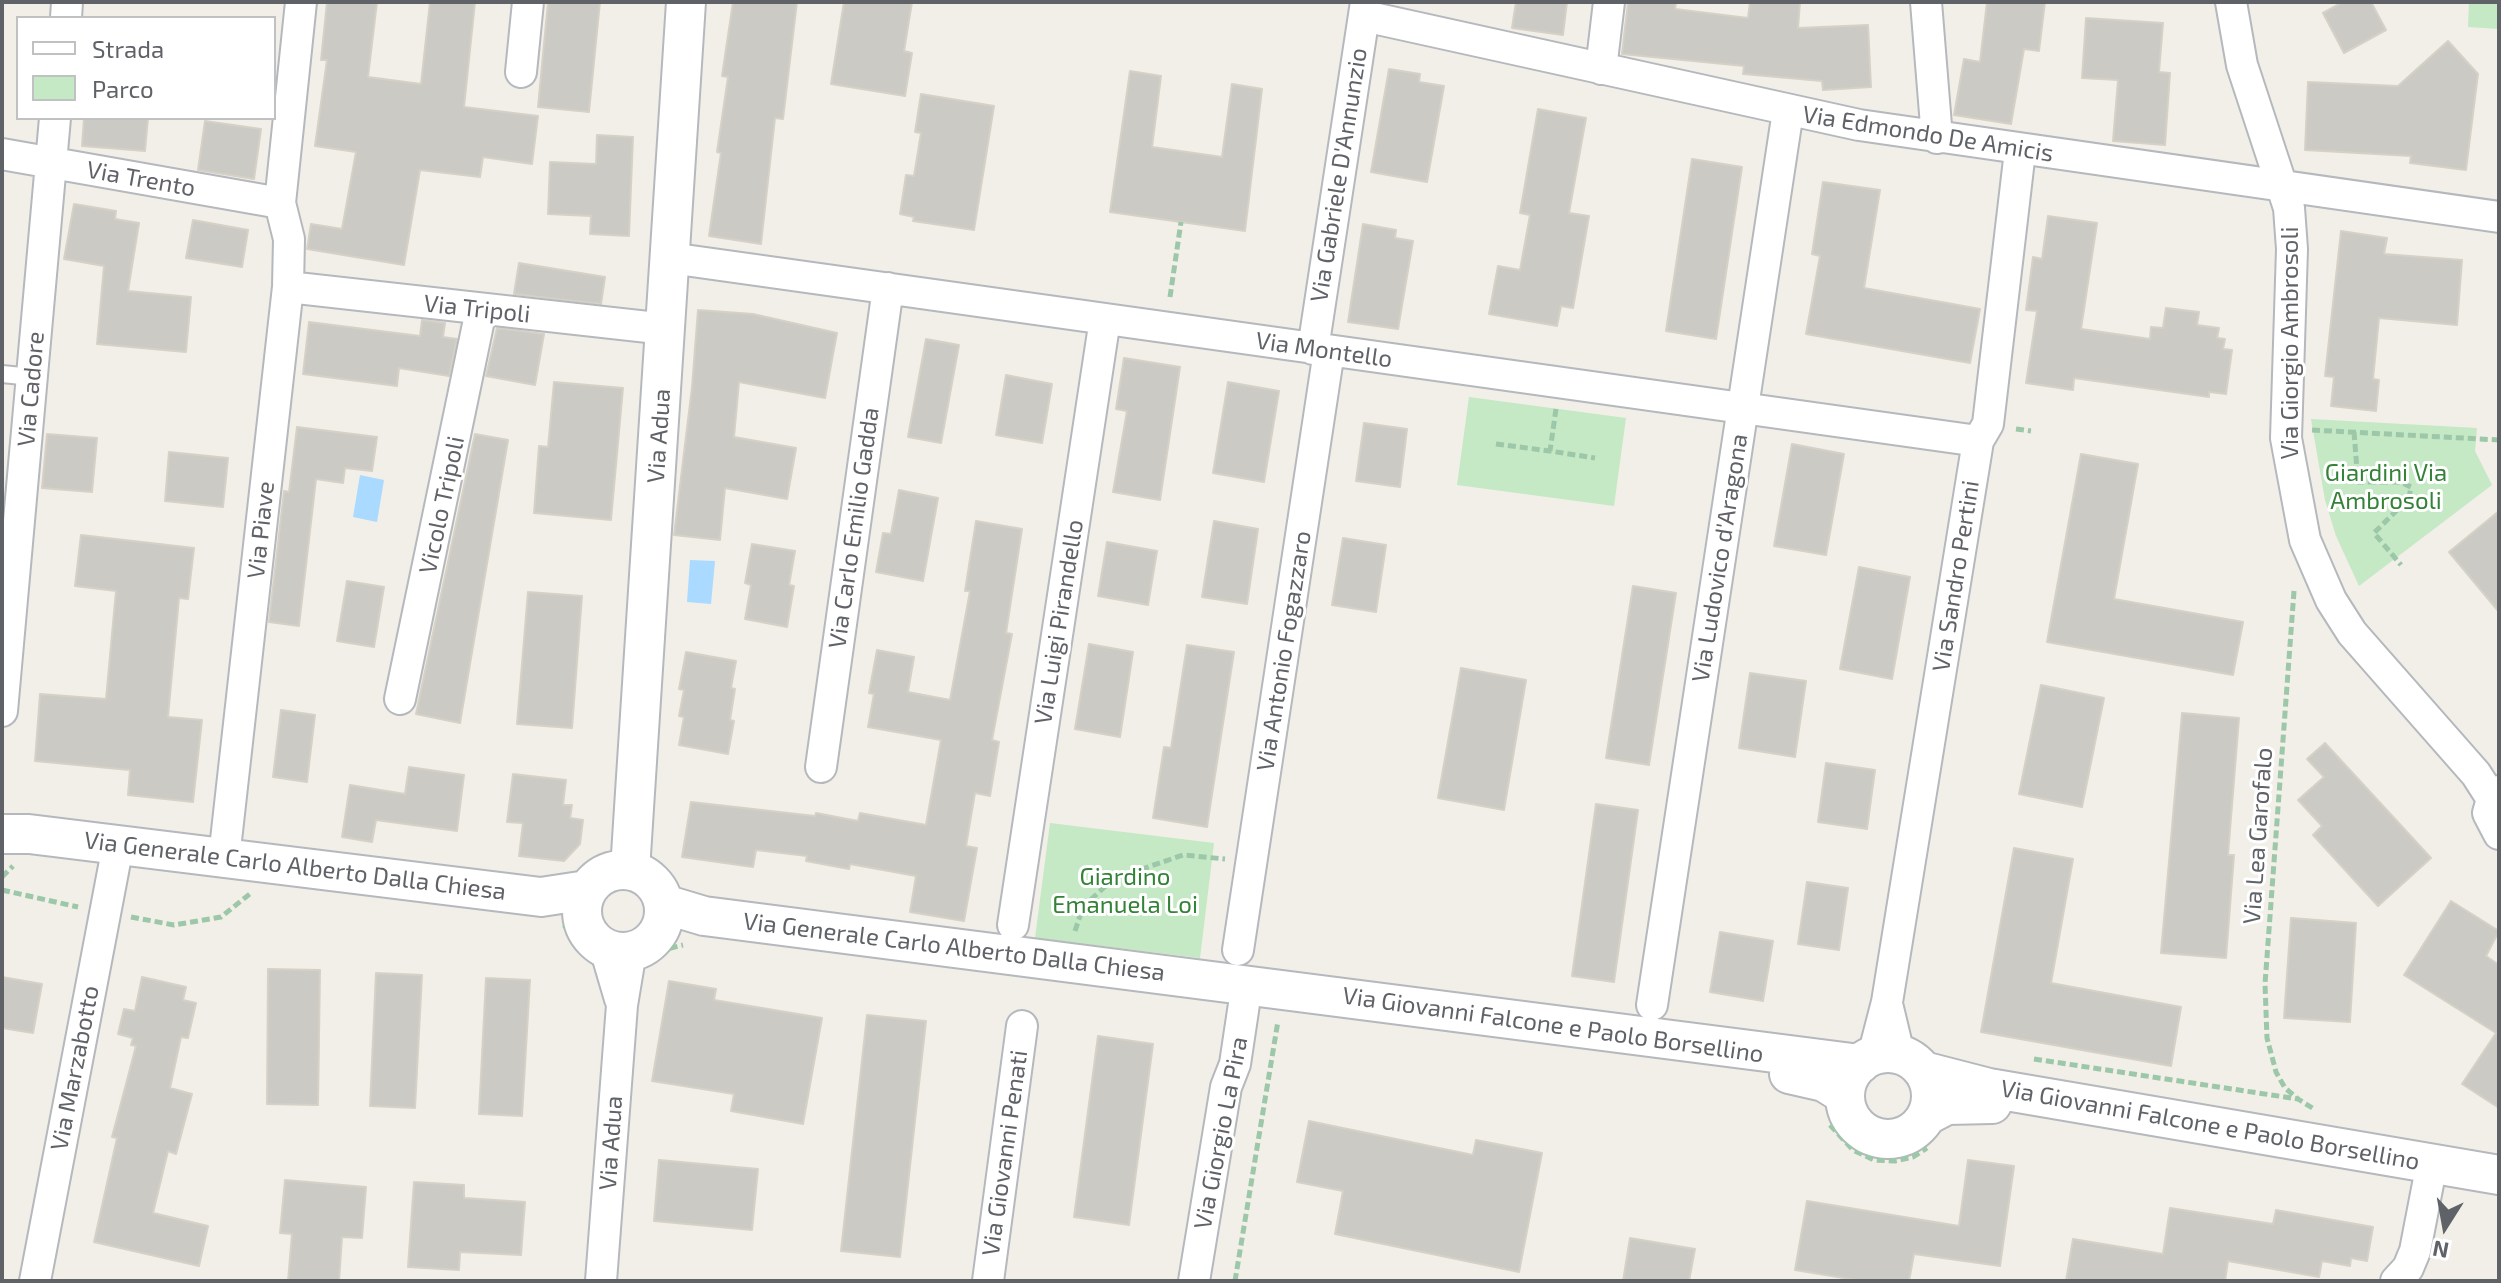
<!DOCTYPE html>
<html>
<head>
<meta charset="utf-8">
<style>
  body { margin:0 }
  #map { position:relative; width:2501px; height:1283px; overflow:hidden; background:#f1efe8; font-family:"Exo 2",sans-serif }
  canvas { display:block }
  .frame { position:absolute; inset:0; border:4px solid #5f6368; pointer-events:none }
  .legend { position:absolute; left:16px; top:16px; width:260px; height:104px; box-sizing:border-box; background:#fff; border:2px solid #bfc1c3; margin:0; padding:10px 14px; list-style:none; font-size:24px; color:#5f6368 }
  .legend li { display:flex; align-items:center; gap:16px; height:40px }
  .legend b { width:40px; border:2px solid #bfc1c3 }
  .north { position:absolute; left:2405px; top:1187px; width:80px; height:80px; -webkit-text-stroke:6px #fff; paint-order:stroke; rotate:191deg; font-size:22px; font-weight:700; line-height:32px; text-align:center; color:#5f6368 }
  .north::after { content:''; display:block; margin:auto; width:28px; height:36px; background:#5f6368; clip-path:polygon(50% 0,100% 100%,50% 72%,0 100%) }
</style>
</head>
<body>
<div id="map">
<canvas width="2501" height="1283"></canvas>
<div class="frame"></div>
<ul class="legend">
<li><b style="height:10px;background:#fff"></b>Strada</li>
<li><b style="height:22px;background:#c5e8c5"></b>Parco</li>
</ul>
<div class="north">N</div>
</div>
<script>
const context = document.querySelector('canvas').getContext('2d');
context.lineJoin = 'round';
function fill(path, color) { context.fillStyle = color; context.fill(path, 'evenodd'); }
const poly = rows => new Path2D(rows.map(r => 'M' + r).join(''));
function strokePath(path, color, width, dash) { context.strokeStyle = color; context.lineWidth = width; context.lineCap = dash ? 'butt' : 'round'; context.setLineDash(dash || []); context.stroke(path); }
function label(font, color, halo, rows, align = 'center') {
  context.font = font + ' "Exo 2",sans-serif'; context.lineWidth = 6; context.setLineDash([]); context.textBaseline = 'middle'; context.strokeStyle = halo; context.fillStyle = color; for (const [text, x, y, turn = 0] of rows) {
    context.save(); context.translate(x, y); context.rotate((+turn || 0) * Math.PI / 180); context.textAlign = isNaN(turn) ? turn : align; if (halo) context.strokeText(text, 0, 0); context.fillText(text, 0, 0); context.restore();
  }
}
fill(poly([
  [2469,2,2499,2,2499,29,2468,27],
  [1469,397,1626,418,1614,506,1457,485],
  [2311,419,2477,428,2475,451,2492,485,2359,586,2336,536,2325,500],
  [1050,823,1214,843,1200,958,1035,938]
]), '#c5e8c5');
fill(poly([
  [360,475,384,480,377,522,353,517],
  [690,560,715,561,711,604,687,602]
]), '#aadaff');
const building = poly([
  [327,2,377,2,368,77,421,84,430,2,475,2,464,107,538,116,532,164,483,157,480,177,420,170,404,265,307,249,311,224,342,229,356,152,315,146,327,60,321,60,327,2],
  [548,2,600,2,589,112,538,107,548,2],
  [733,2,797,2,783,119,775,118,761,244,709,236,721,153,717,152,728,77,722,76,733,2],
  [844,2,912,2,904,51,912,53,905,96,831,84,844,2],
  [1516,2,1567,2,1563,35,1512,28,1516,2],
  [1628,2,1676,2,1675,9,1748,18,1750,2,1800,2,1798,28,1868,25,1871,87,1823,90,1822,81,1743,74,1744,66,1622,54,1628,2],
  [1987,2,2045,2,2039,51,2024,49,2011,124,1954,115,1964,59,1980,62,1987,2],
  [2343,2,2371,2,2386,30,2344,53,2323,13,2343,2],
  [2086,18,2163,23,2159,72,2170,73,2165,145,2113,141,2118,80,2082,78,2086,18],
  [2448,41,2478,74,2466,170,2410,163,2411,156,2305,150,2308,82,2398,86,2448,41],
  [1389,69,1420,74,1419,82,1444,86,1427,182,1371,172,1389,69],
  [1130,71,1161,76,1152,147,1222,157,1232,84,1262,89,1245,231,1110,212,1130,71],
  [921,94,994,106,974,230,913,221,914,217,900,214,906,175,914,176,921,133,915,132,921,94],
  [1538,109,1586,118,1569,213,1589,216,1573,308,1561,306,1557,326,1489,314,1498,266,1520,270,1530,215,1520,213,1538,109],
  [84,118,148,118,145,151,82,146,84,118],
  [205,121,261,129,254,179,198,170,205,121],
  [597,135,633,137,629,236,590,234,591,216,548,214,550,162,596,164,597,135],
  [1692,159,1742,167,1716,339,1666,331,1692,159],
  [1823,182,1880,190,1864,288,1980,309,1970,363,1806,334,1820,256,1812,254,1823,182],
  [74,204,116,211,115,219,139,223,128,291,191,297,186,352,97,344,104,266,64,259,74,204],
  [2048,216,2097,223,2081,329,2150,339,2151,327,2163,328,2166,308,2199,312,2197,325,2219,328,2217,338,2225,339,2223,349,2232,350,2226,394,2209,392,2209,397,2074,378,2073,390,2026,383,2037,311,2026,310,2033,257,2042,259,2048,216],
  [193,220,248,230,242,267,186,258,193,220],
  [1363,224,1396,230,1395,238,1413,241,1398,329,1348,322,1363,224],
  [2341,231,2387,238,2384,254,2462,260,2457,325,2379,318,2373,379,2379,380,2376,411,2331,406,2334,377,2325,376,2341,231],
  [519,263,605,277,601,304,514,294,519,263],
  [698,310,753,314,837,333,825,398,739,382,734,437,796,448,787,499,725,488,720,540,674,535,692,387,698,310],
  [422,320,445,323,443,337,457,339,449,376,399,368,397,386,303,374,309,322,420,336,422,320],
  [497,328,544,334,535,385,486,376,497,328],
  [926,339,959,345,941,443,908,437,926,339],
  [1124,358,1180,367,1160,500,1113,492,1127,411,1116,409,1124,358],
  [1006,375,1052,384,1042,443,996,435,1006,375],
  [554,382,623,388,611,520,534,513,539,446,548,447,554,382],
  [1228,382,1279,391,1264,482,1213,473,1228,382],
  [1364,423,1407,429,1400,487,1356,481,1364,423],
  [297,427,377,437,372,471,345,468,343,483,316,479,299,626,269,622,284,491,289,492,297,427],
  [47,434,97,438,92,492,42,488,47,434],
  [475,434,508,440,460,723,416,714,475,434],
  [1792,444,1844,454,1826,555,1774,546,1792,444],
  [169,452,228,458,223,507,165,501,169,452],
  [2081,454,2138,464,2114,599,2243,622,2233,675,2047,642,2081,454],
  [899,490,938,498,923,581,876,572,883,533,891,534,899,490],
  [2499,511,2499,612,2449,552,2499,511],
  [976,521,1022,529,1006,633,1012,634,992,740,999,742,990,796,975,793,966,846,977,848,964,921,910,912,916,876,850,864,849,869,806,861,807,856,756,850,753,867,682,857,691,802,815,816,816,813,858,821,860,813,926,825,941,740,868,727,874,694,869,693,877,650,914,657,908,692,950,700,970,591,965,591,976,521],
  [1214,521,1258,529,1247,604,1202,597,1214,521],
  [81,535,194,548,188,599,179,598,168,717,202,720,193,802,128,795,130,770,35,761,40,694,106,699,116,591,75,586,81,535],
  [1343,538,1386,545,1376,612,1332,605,1343,538],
  [1107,542,1157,551,1148,605,1098,596,1107,542],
  [752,544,795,551,789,585,794,586,787,627,745,619,751,585,745,583,752,544],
  [1859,567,1910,577,1892,679,1840,669,1859,567],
  [347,581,384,587,374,647,337,641,347,581],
  [1633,586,1676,593,1649,765,1606,758,1633,586],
  [528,592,582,596,572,728,517,724,528,592],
  [1089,644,1133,652,1120,737,1075,729,1089,644],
  [1187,645,1234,652,1207,827,1153,818,1164,747,1171,748,1187,645],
  [686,652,736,661,731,688,735,689,730,720,734,721,728,754,679,745,684,717,679,716,684,690,679,689,686,652],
  [1461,668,1526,680,1504,810,1438,798,1461,668],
  [1750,673,1806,681,1795,757,1739,748,1750,673],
  [2041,685,2104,698,2082,807,2019,794,2041,685],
  [281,710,315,715,307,782,273,777,281,710],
  [2182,713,2239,718,2228,855,2234,855,2226,958,2161,953,2182,713],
  [2325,743,2431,858,2378,906,2313,835,2322,826,2298,800,2324,777,2307,759,2325,743],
  [1826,763,1875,770,1867,829,1818,822,1826,763],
  [409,767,464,775,457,831,376,820,372,842,342,837,350,785,405,794,409,767],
  [513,774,566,780,563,805,572,805,570,818,583,820,580,844,564,861,519,856,523,823,507,822,513,774],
  [1596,804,1638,810,1614,982,1572,976,1596,804],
  [2014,848,2073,859,2051,983,2181,1007,2171,1066,1981,1032,2014,848],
  [1807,882,1848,888,1839,950,1798,944,1807,882],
  [2451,901,2499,931,2486,956,2499,965,2499,1108,2462,1084,2496,1033,2404,975,2451,901],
  [2291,918,2356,923,2350,1022,2284,1018,2291,918],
  [1720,932,1773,941,1763,1001,1710,992,1720,932],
  [268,969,320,970,318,1105,267,1104,268,969],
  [376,973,422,975,415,1108,370,1106,376,973],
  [2,977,42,984,33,1033,2,1028,2,977],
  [142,977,186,987,183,1000,196,1003,188,1038,181,1037,170,1088,192,1094,176,1154,168,1151,153,1213,208,1226,199,1266,94,1242,117,1138,112,1137,136,1046,131,1045,133,1038,118,1034,124,1009,135,1011,142,977],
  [486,978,530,980,522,1116,479,1114,486,978],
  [669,981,716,989,714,1000,822,1018,803,1124,731,1111,734,1094,652,1081,669,981],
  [867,1015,926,1021,900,1257,841,1251,867,1015],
  [1098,1036,1153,1044,1129,1225,1074,1217,1098,1036],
  [1309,1121,1473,1155,1476,1140,1542,1153,1519,1272,1335,1234,1343,1191,1297,1182,1309,1121],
  [659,1160,758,1169,752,1230,654,1221,659,1160],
  [1968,1160,2014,1166,2000,1266,1914,1254,1909,1281,1862,1281,1795,1270,1807,1201,1959,1226,1968,1160],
  [285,1180,366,1187,362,1238,342,1237,339,1281,288,1281,292,1234,280,1233,285,1180],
  [414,1182,464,1185,464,1198,525,1202,521,1255,460,1252,459,1270,408,1267,414,1182],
  [2170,1208,2273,1224,2276,1210,2373,1227,2367,1261,2351,1258,2350,1266,2322,1261,2319,1277,2228,1261,2225,1281,2066,1281,2073,1239,2163,1254,2170,1208],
  [1630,1238,1695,1249,1689,1281,1623,1281,1630,1238]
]);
fill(building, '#cccac5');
strokePath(building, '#d6d1c6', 2);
const service = poly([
  [2,374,32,377]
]);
const minor = poly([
  [1926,2,1937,138],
  [2231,2,2242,65,2289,208,2292,249,2286,438,2305,540,2331,600,2352,633,2476,774,2492,799],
  [1364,16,1859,125,2499,217],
  [66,18,67,2],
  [1601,69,1609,2],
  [521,72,528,2],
  [2,154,280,203],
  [670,258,1978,441],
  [288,287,666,329],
  [1313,349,1366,2],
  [400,699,481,310],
  [2,711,55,118],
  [821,767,888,288],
  [2499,791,2492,799,2488,813,2499,834],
  [224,858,288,287,289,239,280,203,301,2],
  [1013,925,1105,319],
  [605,948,620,999],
  [1238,950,1329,351],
  [1652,1005,1788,111],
  [1888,1008,1899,1054],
  [1873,1056,1887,1002,1978,441,1988,424,2020,151],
  [35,1281,116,856],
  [601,1281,622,1005,631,951],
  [988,1281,1022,1026],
  [1194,1281,1226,1087,1235,1064,1247,984],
  [2396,1281,2408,1268,2415,1251,2432,1163]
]);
const tertiary = poly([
  [2,834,29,834,541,897,587,890],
  '582 911a41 41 0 1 1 82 0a41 41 0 1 1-82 0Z',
  [630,870,686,2],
  [664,904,704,916,1860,1064],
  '1845 1096a43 43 0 1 1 86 0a43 43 0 1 1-86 0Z',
  [1923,1071,1989,1088,2499,1175],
  [1789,1074,1824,1082,1845,1095],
  [1926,1116,1947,1105,1992,1104]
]);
strokePath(service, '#b5b8bc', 20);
strokePath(minor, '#b5b8bc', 34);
strokePath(tertiary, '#b5b8bc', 42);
strokePath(poly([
  [1170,297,1181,222],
  [1556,409,1550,451,1595,458],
  [2016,429,2031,431],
  [2312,430,2499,440],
  [2354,432,2358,482,2400,482,2411,487,2409,498,2374,533,2401,565],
  [1496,444,1550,451],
  [2294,591,2265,984,2267,1038,2276,1072,2285,1088,2298,1099],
  [2,877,13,866],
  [2,890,78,907],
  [131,917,174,925,221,917,251,893],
  [564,925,579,941],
  [1075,931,1083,907,1113,879,1183,855,1225,859],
  [658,951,683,945],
  [2034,1059,2298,1099,2314,1109],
  [1830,1125,1853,1150,1874,1160,1895,1161,1913,1157,1927,1148],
  [1235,1281,1278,1021]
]), '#9cc7a9', 5, [8, 4]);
strokePath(service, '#fff', 16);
strokePath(minor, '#fff', 30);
strokePath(tertiary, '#fff', 38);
label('24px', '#5f6368', '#fff', [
  ["Via Edmondo De Amicis",1928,134,9],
  ["Via Gabriele D'Annunzio",1339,175,-81],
  ["Via Trento",141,179,10],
  ["Via Tripoli",477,309,6],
  ["Via Giorgio Ambrosoli",2290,343,-90],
  ["Via Montello",1324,350,8],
  ["Via Cadore",31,389,-85],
  ["Via Adua",659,436,-86],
  ["Vicolo Tripoli",442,505,-78],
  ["Via Carlo Emilio Gadda",854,528,-82],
  ["Via Piave",261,530,-84],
  ["Via Ludovico d'Aragona",1720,558,-81],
  ["Via Sandro Pertini",1956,576,-81],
  ["Via Luigi Pirandello",1059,622,-81],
  ["Via Antonio Fogazzaro",1284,651,-81],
  ["Via Lea Garofalo",2258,836,-86],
  ["Via Generale Carlo Alberto Dalla Chiesa",295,866,7],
  ["Via Generale Carlo Alberto Dalla Chiesa",954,947,7],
  ["Via Giovanni Falcone e Paolo Borsellino",1553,1025,8],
  ["Via Marzabotto",75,1068,-79],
  ["Via Giovanni Falcone e Paolo Borsellino",2210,1125,10],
  ["Via Giorgio La Pira",1221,1133,-79],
  ["Via Adua",611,1143,-86],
  ["Via Giovanni Penati",1005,1153,-82]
]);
label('24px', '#348238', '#fff', [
  ["Giardini Via",2386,473],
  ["Ambrosoli",2386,501],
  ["Giardino",1125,877],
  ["Emanuela Loi",1125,905]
]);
</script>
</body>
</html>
